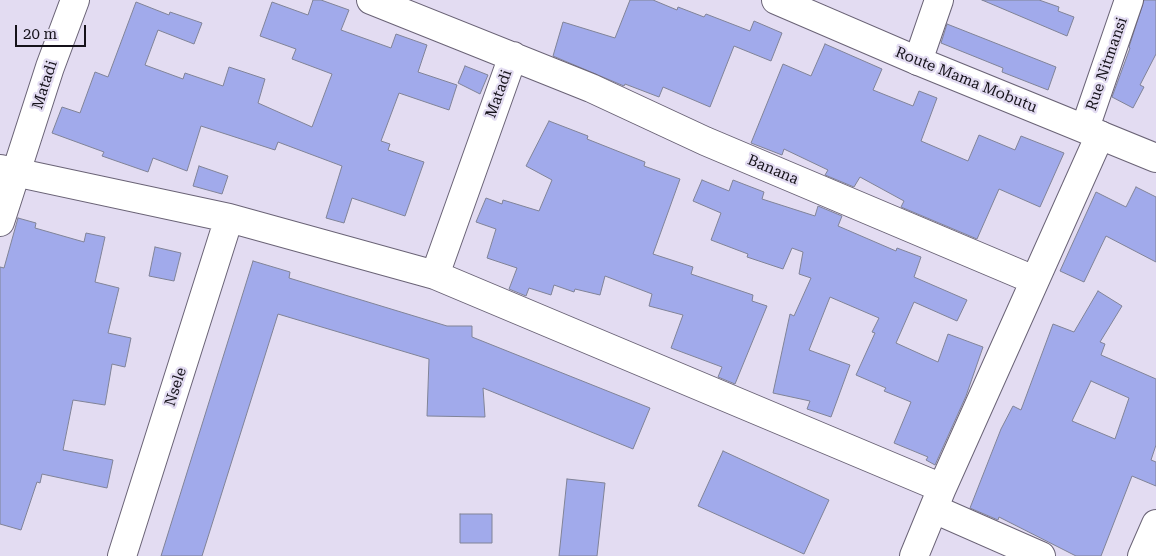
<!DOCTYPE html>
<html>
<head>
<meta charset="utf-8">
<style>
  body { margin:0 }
  #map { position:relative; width:1156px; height:556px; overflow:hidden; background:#e3dcf2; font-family:"Roboto Serif",serif }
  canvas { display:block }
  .scale { position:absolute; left:15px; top:25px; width:71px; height:22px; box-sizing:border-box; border:2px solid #15121a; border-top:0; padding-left:6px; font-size:15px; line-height:18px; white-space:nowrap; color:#15121a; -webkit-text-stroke:4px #e3dcf2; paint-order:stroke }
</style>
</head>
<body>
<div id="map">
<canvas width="1156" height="556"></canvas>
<div class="scale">20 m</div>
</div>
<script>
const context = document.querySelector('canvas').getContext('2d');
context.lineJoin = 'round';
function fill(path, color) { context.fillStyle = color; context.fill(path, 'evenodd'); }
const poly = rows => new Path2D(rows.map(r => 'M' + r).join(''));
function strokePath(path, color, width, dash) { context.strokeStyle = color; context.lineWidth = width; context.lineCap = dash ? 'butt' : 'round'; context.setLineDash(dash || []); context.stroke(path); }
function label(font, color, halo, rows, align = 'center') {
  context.font = font + ' "Roboto Serif",serif'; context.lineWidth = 4.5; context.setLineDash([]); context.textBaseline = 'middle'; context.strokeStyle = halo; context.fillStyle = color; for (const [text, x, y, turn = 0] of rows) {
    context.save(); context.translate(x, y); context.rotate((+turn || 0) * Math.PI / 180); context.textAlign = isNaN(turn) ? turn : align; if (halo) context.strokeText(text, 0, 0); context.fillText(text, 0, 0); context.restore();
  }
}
const building = poly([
  [313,0,321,0,349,10,341,30,391,48,396,34,427,45,418,72,457,85,449,110,399,93,381,141,390,144,388,150,424,162,405,216,352,198,344,223,326,218,342,166,278,142,275,150,201,126,187,171,153,158,148,172,102,156,104,152,52,133,62,107,80,113,95,72,108,77,136,2,169,15,170,12,202,23,194,44,158,30,145,65,183,79,185,73,223,86,229,67,265,79,258,103,312,127,332,74,292,59,296,49,260,36,272,2,308,15,313,0],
  [630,0,653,0,677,10,678,7,704,17,706,14,750,31,754,21,782,33,771,61,734,46,710,107,663,87,659,97,625,84,624,86,553,56,563,22,615,38,630,0],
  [982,0,1039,0,1059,7,1058,11,1074,17,1067,36,982,0],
  [1144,0,1156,0,1156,54,1140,85,1144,87,1133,108,1112,97,1130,48,1129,47,1144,0],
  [947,24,1056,67,1048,90,1002,72,1003,68,941,43,947,24],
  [825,44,882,69,873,90,913,106,919,91,937,98,921,141,968,161,979,135,1015,150,1021,136,1064,153,1040,207,999,189,977,239,901,207,904,201,860,177,854,187,825,175,828,170,784,149,782,155,751,143,783,64,811,76,825,44],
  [465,66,488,75,480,94,458,83,465,66],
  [549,121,588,136,587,139,645,162,644,166,680,179,653,254,693,267,691,274,753,295,752,301,767,306,735,384,718,377,722,367,671,348,683,315,649,306,652,294,605,276,600,295,575,289,574,292,554,285,551,295,529,288,526,296,509,289,517,268,487,258,496,229,476,222,486,198,502,204,503,200,539,211,552,180,526,166,549,121],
  [199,166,228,176,222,194,193,186,199,166],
  [702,180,729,191,733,180,764,192,762,199,815,216,818,206,842,216,838,226,896,251,897,248,921,257,914,277,967,300,957,321,914,302,896,343,938,362,948,334,983,347,966,396,935,465,926,460,928,457,894,443,911,402,884,391,886,388,856,375,875,333,872,332,879,318,830,297,809,350,850,365,831,417,807,409,810,401,773,393,790,314,794,316,811,278,799,274,803,252,792,248,783,269,747,257,748,254,711,240,721,213,693,201,702,180],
  [1136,187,1156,197,1156,262,1106,236,1084,282,1060,271,1096,192,1126,207,1136,187],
  [18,218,36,223,35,228,84,242,86,233,105,237,95,282,119,288,108,333,131,338,125,367,112,364,105,405,73,400,63,450,113,460,107,488,42,474,40,483,37,482,21,530,0,524,0,267,4,268,18,218],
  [155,247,181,253,174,281,149,276,155,247],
  [253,261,290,272,289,278,447,326,472,326,472,337,650,408,633,449,483,388,485,417,427,416,429,359,278,314,202,556,161,556,253,261],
  [1098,291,1122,306,1100,342,1105,344,1101,355,1156,379,1156,445,1151,460,1156,462,1156,486,1132,476,1101,556,1076,556,999,517,998,520,970,508,1001,429,1013,406,1021,410,1053,324,1074,332,1098,291],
  [1091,381,1129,398,1115,439,1072,421,1091,381],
  [723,451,829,500,804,554,698,506,723,451],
  [567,479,605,483,597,556,559,556,567,479],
  [460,514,492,514,492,543,460,543,460,514]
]);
fill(building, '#a1aaeb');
strokePath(building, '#808397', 1);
const minor = poly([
  [371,0,591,88,705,141,1034,280],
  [918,61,939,0],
  [1085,128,1129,0],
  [0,169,229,218,435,275,942,488],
  [0,222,50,67,75,0],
  [435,275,513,56],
  [934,509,1041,556],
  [122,556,229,218],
  [914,556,942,488,1100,135],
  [1142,556,1156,524]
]);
const tertiary = poly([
  [776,0,918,61,1156,158]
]);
strokePath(minor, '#6a6376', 30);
strokePath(tertiary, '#6a6376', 30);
strokePath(minor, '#fff', 28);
strokePath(tertiary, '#fff', 28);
label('15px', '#15121a', '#e3dcf2', [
  ["Rue Nitmansi",1107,64,-71],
  ["Route Mama Mobutu",966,80,22],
  ["Matadi",45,85,-72],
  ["Matadi",499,94,-70],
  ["Banana",773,170,23],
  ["Nsele",176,387,-72]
]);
</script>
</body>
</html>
